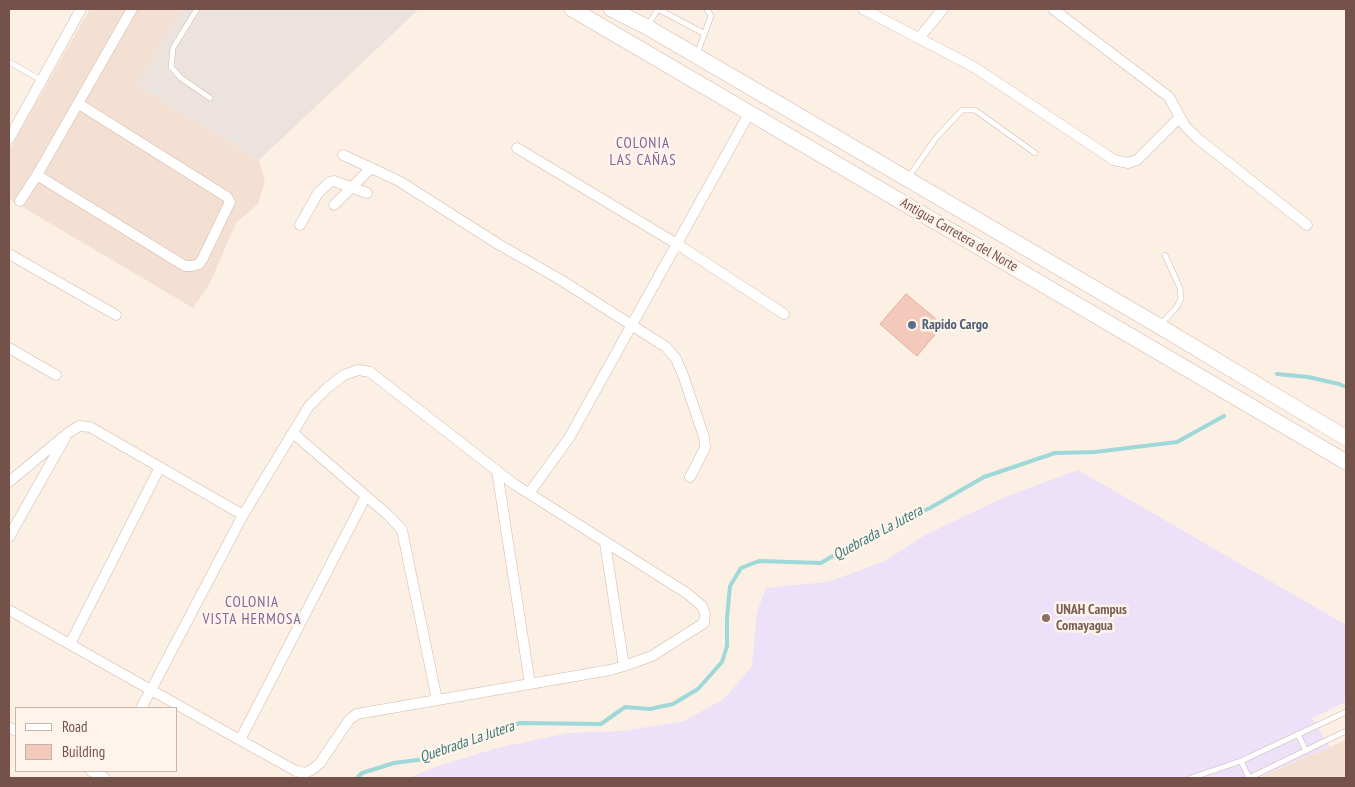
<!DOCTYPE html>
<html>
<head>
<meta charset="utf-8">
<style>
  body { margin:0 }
  #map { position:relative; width:1355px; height:787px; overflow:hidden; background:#fcefe4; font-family:"PT Sans Narrow",sans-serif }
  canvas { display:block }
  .frame { position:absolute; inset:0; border:10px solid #755249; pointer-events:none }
  .legend { position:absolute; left:15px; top:707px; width:162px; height:65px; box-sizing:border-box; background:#fff4eb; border:1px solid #c8b3aa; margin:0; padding:6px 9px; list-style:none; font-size:15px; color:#755249 }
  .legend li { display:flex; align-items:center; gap:10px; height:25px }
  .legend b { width:25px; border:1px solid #c8b3aa }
</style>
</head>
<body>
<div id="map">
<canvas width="1355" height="787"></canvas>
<div class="frame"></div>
<ul class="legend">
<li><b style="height:6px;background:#fff"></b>Road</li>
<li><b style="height:14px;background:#f2c9bb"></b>Building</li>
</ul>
</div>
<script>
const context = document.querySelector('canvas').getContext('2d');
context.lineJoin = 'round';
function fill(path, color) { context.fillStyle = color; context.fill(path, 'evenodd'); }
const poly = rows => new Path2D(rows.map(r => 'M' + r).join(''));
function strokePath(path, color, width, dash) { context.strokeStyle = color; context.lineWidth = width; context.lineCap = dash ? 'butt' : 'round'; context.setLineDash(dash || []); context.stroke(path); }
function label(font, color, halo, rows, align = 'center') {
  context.font = font + ' "PT Sans Narrow",sans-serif'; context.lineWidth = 5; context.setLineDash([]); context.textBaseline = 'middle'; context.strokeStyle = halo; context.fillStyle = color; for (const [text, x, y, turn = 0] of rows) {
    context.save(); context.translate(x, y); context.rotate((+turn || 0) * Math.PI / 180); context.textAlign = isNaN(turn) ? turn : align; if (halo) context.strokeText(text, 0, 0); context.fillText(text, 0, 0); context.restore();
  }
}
fill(poly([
  [90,9,182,9,137,85,259,160,265,181,258,204,236,223,209,285,193,308,9,199,9,150],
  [1346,740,1346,778,1257,778,1330,747]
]), '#f4e0d2');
fill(poly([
  [182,9,419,9,259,160,136,85]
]), '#ece3df');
fill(poly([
  [1078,470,1346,625,1346,702,1312,718,1330,747,1257,778,408,778,436,767,497,748,568,733,623,731,684,721,724,699,752,666,757,612,766,588,828,582,885,561,925,535,1005,497]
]), '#ece1f9');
strokePath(poly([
  [1277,374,1308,377,1339,384,1346,387],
  [357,778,362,773,394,763,425,759,472,738,520,723,601,724,625,707,650,709,673,704,698,689,722,662,727,646,727,618,730,586,741,568,759,561,821,563,858,541,930,508,984,477,1055,453,1095,452,1177,442,1224,416]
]), '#9ed8d8', 4);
const building = poly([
  [906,294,943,325,917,356,880,324,906,294]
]);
fill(building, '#f2c9bb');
strokePath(building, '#e5ad9b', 1);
const service = poly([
  [197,9,173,48,171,67,181,78,210,98],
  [658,9,705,34],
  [648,25,658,9],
  [697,54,711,16,707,9],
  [9,62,41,80],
  [908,178,936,138,962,110,975,110,1035,153],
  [1161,324,1176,308,1181,299,1180,288,1165,255],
  [1298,734,1306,751],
  [1241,761,1249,778],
  [1191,778,1241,761,1346,712],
  [1249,778,1346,731]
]);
const minor = poly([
  [863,9,974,67,1114,160,1128,163,1137,160,1180,117],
  [1053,9,1169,97,1185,126,1197,138,1307,225],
  [919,38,943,9],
  [9,139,81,9],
  [517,148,677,244,784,314],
  [343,155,399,181,498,244,561,280,666,347,676,359,683,375,704,437,705,448,690,477],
  [37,175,185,266,192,266,199,264,203,258,227,208,230,202,227,197,79,104],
  [20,201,37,175,132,9],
  [334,205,371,168],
  [300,225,318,193,330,182,334,181,367,193],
  [9,254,116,315],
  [9,348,56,375],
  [293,433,388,515,402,530,437,700],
  [497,471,530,684],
  [9,482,68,433,79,426,90,427,243,515],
  [530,492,569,438,750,112],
  [9,537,65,438],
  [605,543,624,666],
  [9,610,151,690,240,740,296,771,305,773,313,769,320,763,349,720,357,714,610,670,624,666,652,656,704,623,705,614,702,606,688,594,514,484,370,372,358,370,344,375,327,388,309,406,243,515,151,690,141,708],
  [70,644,160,467],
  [9,727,16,731],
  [240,740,366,496],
  [91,771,105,778]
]);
const secondary = poly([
  [572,9,1346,462],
  [611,9,647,27,1159,326,1346,438]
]);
strokePath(service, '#d0b8ad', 6);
strokePath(minor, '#d0b8ad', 11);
strokePath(secondary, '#d6b8ac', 16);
strokePath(service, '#fff', 5);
strokePath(minor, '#fff', 10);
strokePath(secondary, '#fff', 15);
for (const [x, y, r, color] of [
  [912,325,5,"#5c6f8a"],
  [1046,618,5,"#8d6e63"]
]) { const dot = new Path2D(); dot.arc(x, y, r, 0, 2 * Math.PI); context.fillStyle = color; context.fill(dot); strokePath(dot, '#fff4eb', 2); }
label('14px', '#755249', '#fff4eb', [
  ["Antigua Carretera del Norte",959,235,30]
]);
label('bold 14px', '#4e5e75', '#fff4eb', [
  ["Rapido Cargo",922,325]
], 'left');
label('bold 14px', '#785e54', '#fff4eb', [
  ["UNAH Campus",1056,610],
  ["Comayagua",1056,626]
], 'left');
context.letterSpacing = '1px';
label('15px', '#806599', '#fff4eb', [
  ["COLONIA",643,144],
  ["LAS CAÑAS",643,161],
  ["COLONIA",252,603],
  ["VISTA HERMOSA",252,620]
]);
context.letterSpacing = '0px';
label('italic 15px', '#3c7a7b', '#fff4eb', [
  ["Quebrada La Jutera",878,533,-28],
  ["Quebrada La Jutera",467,742,-19]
]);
</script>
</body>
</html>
